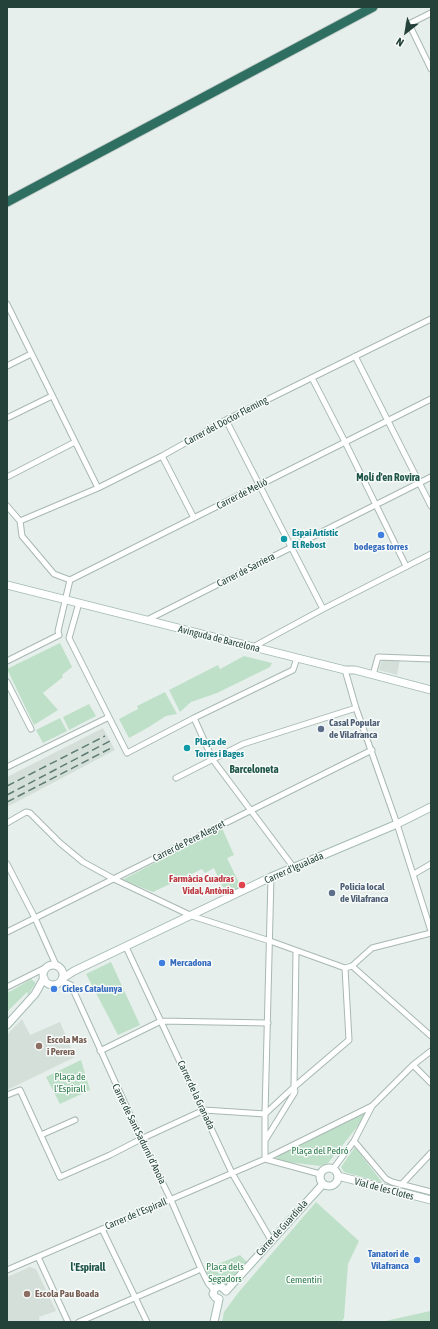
<!DOCTYPE html>
<html>
<head>
<meta charset="utf-8">
<style>
  body { margin:0 }
  #map { position:relative; width:438px; height:1329px; overflow:hidden; background:#e6efeb; font-family:"Asap Condensed",sans-serif }
  canvas { display:block }
  .frame { position:absolute; inset:0; border:8px solid #24423a; pointer-events:none }
  .north { position:absolute; left:386px; top:12px; width:40px; height:40px; -webkit-text-stroke:3px #f7fbf9; paint-order:stroke; rotate:211deg; font-size:11px; font-weight:700; line-height:16px; text-align:center; color:#24423a }
  .north::after { content:''; display:block; margin:auto; width:14px; height:18px; background:#24423a; clip-path:polygon(50% 0,100% 100%,50% 72%,0 100%) }
</style>
</head>
<body>
<div id="map">
<canvas width="438" height="1329"></canvas>
<div class="frame"></div>
<div class="north">N</div>
</div>
<script>
const context = document.querySelector('canvas').getContext('2d');
context.lineJoin = 'round';
function fill(path, color) { context.fillStyle = color; context.fill(path, 'evenodd'); }
const poly = rows => new Path2D(rows.map(r => 'M' + r).join(''));
function strokePath(path, color, width, dash) { context.strokeStyle = color; context.lineWidth = width; context.lineCap = dash ? 'butt' : 'round'; context.setLineDash(dash || []); context.stroke(path); }
function label(font, color, halo, rows, align = 'center') {
  context.font = font + ' "Asap Condensed",sans-serif'; context.lineWidth = 3; context.setLineDash([]); context.textBaseline = 'middle'; context.strokeStyle = halo; context.fillStyle = color; for (const [text, x, y, turn = 0] of rows) {
    context.save(); context.translate(x, y); context.rotate((+turn || 0) * Math.PI / 180); context.textAlign = isNaN(turn) ? turn : align; if (halo) context.strokeText(text, 0, 0); context.fillText(text, 0, 0); context.restore();
  }
}
fill(poly([
  [382,659,400,659,397,675,379,670],
  [103,728,115,750,7,807,7,777],
  [22,1019,30,1035,60,1022,75,1057,7,1090,7,1035],
  [30,1267,36,1269,56,1311,39,1317,40,1322,7,1322,7,1277]
]), '#d4dfda');
fill(poly([
  [60,643,72,667,62,675,63,677,43,693,58,710,34,725,7,669],
  [244,656,272,663,270,667,217,693,191,702,180,712,169,690,218,665,220,669],
  [165,692,177,714,166,716,149,727,129,738,119,719,138,709,137,706],
  [89,704,96,716,69,730,63,717],
  [60,718,67,731,43,743,36,730],
  [222,828,234,855,227,858,241,887,226,894,214,868,205,873,202,869,153,892,122,880],
  [111,962,140,1025,118,1035,86,974],
  [31,979,35,982,35,984,28,995,27,992,7,1012,7,992,11,991],
  [81,1060,90,1090,60,1104,46,1077],
  [370,1108,362,1121,328,1163,320,1166,279,1161,277,1159,277,1156],
  [355,1147,382,1182,384,1183,344,1172,341,1167],
  [316,1202,359,1241,348,1264,344,1318,341,1322,222,1322,224,1312,238,1293],
  [240,1255,247,1262,247,1265,232,1282,224,1285,220,1283,212,1285,203,1270],
  [431,1310,431,1322,381,1322,430,1311]
]), '#bfe0c8');
const street = poly([
  [431,13,409,24,431,69],
  [7,304,98,488],
  [355,356,431,506],
  [7,366,31,354],
  [312,378,345,442,406,566],
  [7,418,52,396],
  [226,420,323,609],
  [162,456,194,518],
  [7,477,75,442],
  [7,506,20,521,22,536,54,574,70,580],
  [20,521,98,488,162,456,226,420,431,319],
  [79,603,69,638,127,753,194,718,293,670,297,658],
  [147,620,431,477],
  [59,635,58,631,70,580,431,399],
  [253,647,323,609,431,554],
  [7,661,59,635],
  [345,670,356,708,397,824,431,931],
  [373,675,378,657,431,659],
  [7,682,31,729],
  [194,718,213,760,294,868],
  [7,767,109,717],
  [176,778,243,744,356,708],
  [7,823,26,812,30,813,60,843,83,862,114,879,192,916,270,941,345,968],
  [7,864,35,918,56,965],
  [414,874,431,864],
  [7,932,372,750],
  [126,947,232,1173,271,1240],
  [352,966,431,1036],
  [345,968,352,966,372,948,431,933],
  [62,981,71,985,141,1139,171,1200,201,1269,208,1283,214,1290],
  [7,987,45,968],
  [100,1051,161,1021,268,1023],
  [413,1065,431,1083],
  [7,1095,20,1090,60,1177,110,1155,141,1139,204,1110,265,1114],
  [265,1114,294,1087,296,952],
  [41,1135,75,1120],
  [266,1139,295,1092,294,1087,349,1040,345,968],
  [354,1141,386,1179,392,1182,431,1192],
  [265,1159,265,1114,271,877],
  [265,1159,320,1174],
  [333,1169,354,1141,372,1106,413,1065,431,1051],
  [401,1185,431,1153],
  [102,1229,147,1322],
  [38,1257,68,1322],
  [7,1270,265,1159,372,1106],
  [79,1322,201,1269]
]);
const secondary = poly([
  [7,585,345,670,355,670,431,690],
  '43 975a10 10 0 1 1 20 0a10 10 0 1 1-20 0Z',
  [63,978,74,971,271,877,397,824,431,807],
  [7,1025,35,994,44,978],
  '320 1177a9 9 0 1 1 18 0a9 9 0 1 1-18 0Z',
  [338,1176,431,1200],
  [226,1291,323,1184],
  [219,1299,215,1297,213,1294,215,1288,221,1286,226,1291],
  [214,1322,219,1299]
]);
const highway = poly([
  [7,202,373,7]
]);
strokePath(street, '#a8b8b2', 7);
strokePath(secondary, '#a4bbb3', 9);
strokePath(highway, '#c2cac8', 11);
strokePath(street, '#fff', 5);
strokePath(secondary, '#fff', 7);
strokePath(highway, '#2f6f62', 9);
strokePath(poly([
  [7,786,105,736],
  [7,795,110,741],
  [7,802,113,747]
]), '#5f7d75', 1.5, [8, 4]);
for (const [x, y, r, color] of [
  [381,535,4,"#3f7fe0"],
  [284,539,4,"#0f9aa8"],
  [321,729,4,"#5c6f8a"],
  [187,748,4,"#0f9aa8"],
  [242,885,4,"#e0444e"],
  [332,893,4,"#5c6f8a"],
  [162,963,4,"#3f7fe0"],
  [54,989,4,"#3f7fe0"],
  [39,1046,4,"#8d6e63"],
  [417,1260,4,"#3f7fe0"],
  [27,1294,4,"#8d6e63"]
]) { const dot = new Path2D(); dot.arc(x, y, r, 0, 2 * Math.PI); context.fillStyle = color; context.fill(dot); strokePath(dot, '#f7fbf9', 1.5); }
label('10px', '#24423a', '#f7fbf9', [
  ["Carrer del Doctor Fleming",226,421,-28],
  ["Carrer de Melió",242,494,-27],
  ["Carrer de Sarriera",246,570,-27],
  ["Avinguda de Barcelona",219,639,14],
  ["Carrer de Pere Alegret",189,841,-27],
  ["Carrer d'Igualada",294,868,-24],
  ["Carrer de la Granada",196,1095,65],
  ["Carrer de Sant Sadurní d'Anoia",139,1134,64],
  ["Vial de les Clotes",384,1189,15],
  ["Carrer de l'Espirall",136,1214,-23],
  ["Carrer de Guardiola",282,1228,-48]
]);
label('bold 10px', '#0d838f', '#f7fbf9', [
  ["Espai Artístic",292,533],
  ["El Rebost",292,545],
  ["Plaça de",195,742],
  ["Torres i Bages",195,754]
], 'left');
label('bold 10px', '#366cbe', '#f7fbf9', [
  ["bodegas torres",381,547,"center"],
  ["Mercadona",170,963],
  ["Cicles Catalunya",62,989],
  ["Tanatori de",409,1254,"right"],
  ["Vilafranca",409,1266,"right"]
], 'left');
label('bold 10px', '#4e5e75', '#f7fbf9', [
  ["Casal Popular",329,723],
  ["de Vilafranca",329,735],
  ["Policia local",340,887],
  ["de Vilafranca",340,899]
], 'left');
label('bold 10px', '#be3a42', '#f7fbf9', [
  ["Farmàcia Cuadras",234,879],
  ["Vidal, Antònia",234,891]
], 'right');
label('bold 10px', '#785e54', '#f7fbf9', [
  ["Escola Mas",47,1040],
  ["i Perera",47,1052],
  ["Escola Pau Boada",35,1294]
], 'left');
label('10px', '#2d7a4b', '#f7fbf9', [
  ["Plaça de",70,1077],
  ["l'Espirall",70,1089],
  ["Plaça del Pedró",320,1151],
  ["Plaça dels",225,1267],
  ["Segadors",225,1279],
  ["Cementiri",304,1280]
]);
label('bold 11px', '#1f5548', '#f7fbf9', [
  ["Molí d'en Rovira",388,478],
  ["Barceloneta",254,770],
  ["l'Espirall",88,1268]
]);
</script>
</body>
</html>
